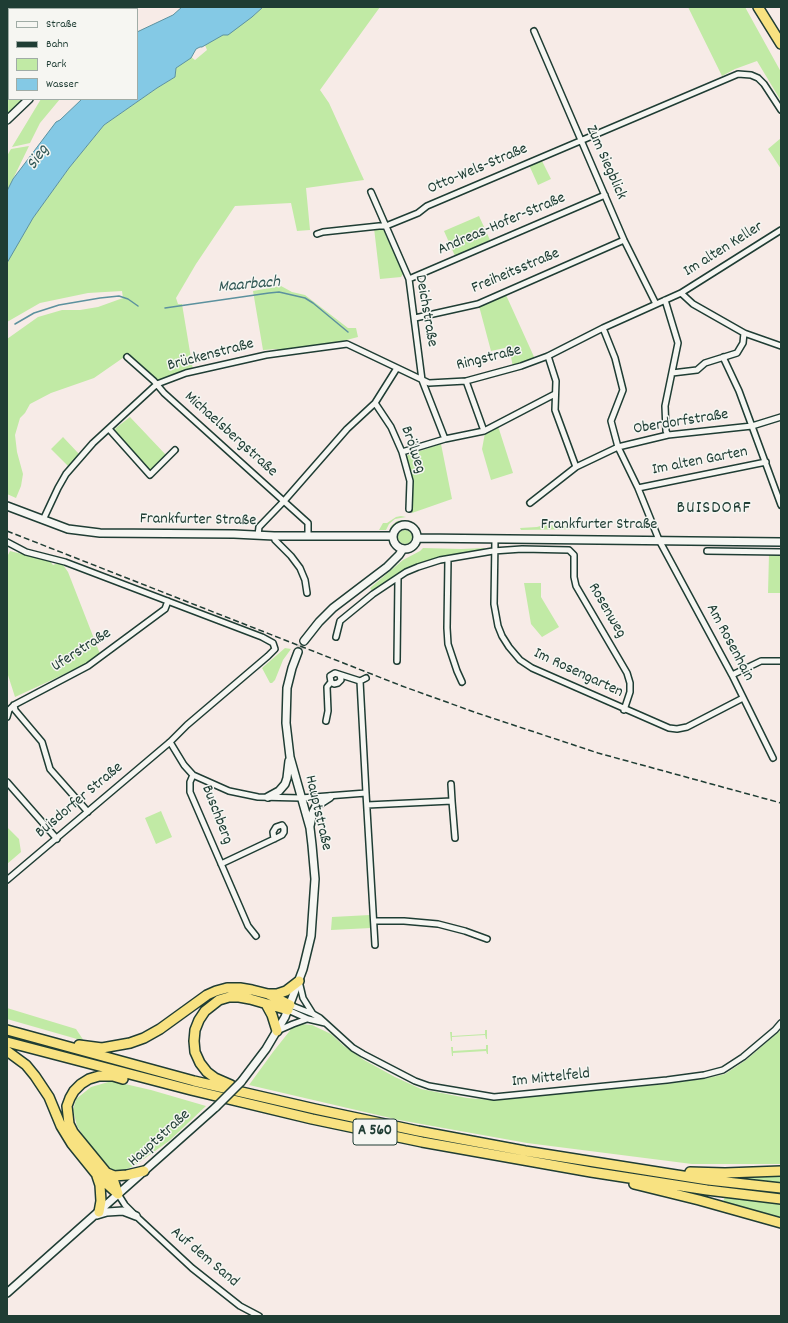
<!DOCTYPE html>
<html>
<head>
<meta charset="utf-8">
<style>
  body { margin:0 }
  #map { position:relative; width:788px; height:1323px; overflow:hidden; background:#f7ebe7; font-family:Dekko,sans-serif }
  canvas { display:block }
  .frame { position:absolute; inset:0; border:8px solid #1f3d34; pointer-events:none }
  .legend { position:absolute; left:8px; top:8px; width:130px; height:92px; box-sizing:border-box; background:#f6f6f2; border:1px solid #a0aca6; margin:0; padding:5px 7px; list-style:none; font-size:12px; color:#1f3d34 }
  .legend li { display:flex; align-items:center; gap:8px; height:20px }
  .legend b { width:20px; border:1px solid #a0aca6 }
</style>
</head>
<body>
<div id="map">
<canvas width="788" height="1323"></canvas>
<div class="frame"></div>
<ul class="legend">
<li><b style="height:5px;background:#f6f6f2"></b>Straße</li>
<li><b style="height:5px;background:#1f3d34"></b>Bahn</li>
<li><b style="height:11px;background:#c1eaa5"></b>Park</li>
<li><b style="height:11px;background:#84c9e5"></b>Wasser</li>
</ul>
</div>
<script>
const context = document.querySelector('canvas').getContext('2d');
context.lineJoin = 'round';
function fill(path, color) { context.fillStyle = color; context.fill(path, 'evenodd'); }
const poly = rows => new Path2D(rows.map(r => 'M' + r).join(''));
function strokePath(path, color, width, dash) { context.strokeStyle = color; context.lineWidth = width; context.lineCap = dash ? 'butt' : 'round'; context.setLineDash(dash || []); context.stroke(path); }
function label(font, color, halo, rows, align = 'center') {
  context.font = font + ' Dekko,sans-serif'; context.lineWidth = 3; context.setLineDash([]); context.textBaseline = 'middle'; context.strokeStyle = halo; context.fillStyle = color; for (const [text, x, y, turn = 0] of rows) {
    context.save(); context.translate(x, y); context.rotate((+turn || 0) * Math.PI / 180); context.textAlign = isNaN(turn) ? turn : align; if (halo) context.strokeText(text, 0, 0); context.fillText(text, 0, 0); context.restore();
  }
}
fill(poly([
  [263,7,380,7,320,90,329,103,364,180,306,188,310,230,297,231,291,203,235,206,196,264,176,298,178,304,182,304,193,370,157,382,129,357,130,353,94,378,51,393,30,404,25,413,20,418,15,435,17,452,23,474,21,486,16,498,7,494,7,339,38,317,62,310,80,310,98,307,123,298,122,291,88,293,40,303,7,322,7,267,9,258,33,218,69,168,104,125,157,88,175,77,176,68,191,57,195,60,207,50,205,45,252,17],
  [688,7,745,7,781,72,781,101,757,61,735,69,722,76],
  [7,67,9,67,9,99,25,99,7,116],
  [41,99,60,99,40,123,30,143,12,147],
  [781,138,781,169,768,149],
  [29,146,13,179,7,191,7,156,11,149],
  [541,159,551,179,538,185,529,165],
  [479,216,490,240,455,256,444,231],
  [380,227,383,229,403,274,401,277,380,279,374,228],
  [281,286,292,292,305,295,348,328,356,328,358,337,335,343,278,350,277,349,263,350,253,291],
  [506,295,535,359,513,367,509,347,491,351,479,306],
  [130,417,166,455,150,471,116,433,115,429,117,427],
  [498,426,513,473,491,480,482,449,485,433],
  [63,437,79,454,68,466,51,449],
  [441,444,452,499,412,513,412,480,406,457,408,455],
  [401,516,406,517,395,519,389,524,386,530,379,530,383,523,387,523,396,517],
  [406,520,405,522,389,532,391,526,397,521],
  [544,525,579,526,579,529,521,530,520,528,537,527],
  '398 537a7 7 0 1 1 14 0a7 7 0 1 1-14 0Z',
  [423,548,461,549,484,548,486,550,448,555,408,568,372,591,370,588,403,560,420,551],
  [10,551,50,561,53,565,61,562,68,572,100,654,82,666,15,697,7,672,7,557],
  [769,554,781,554,781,593,768,593],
  [524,583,541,583,541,597,559,627,542,637,531,624],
  [285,648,291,649,283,660,275,680,272,683,270,683,262,668],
  [161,811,172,837,156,844,145,818],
  [7,827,19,839,21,852,7,864],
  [370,915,371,928,331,930,332,917],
  [7,1008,76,1029,84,1041,7,1019],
  [301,1024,312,1025,331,1034,344,1046,364,1060,395,1077,421,1089,467,1098,492,1100,667,1084,708,1078,725,1074,746,1060,781,1030,781,1164,692,1164,527,1143,399,1120,249,1085,273,1052,292,1028],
  [485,1030,487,1030,487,1039,486,1039,485,1035,452,1037,452,1041,451,1041,450,1032,452,1032,452,1036,485,1034],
  [486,1045,488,1045,488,1054,487,1054,486,1051,453,1053,453,1056,452,1056,451,1047,453,1047,453,1051,486,1049],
  [112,1081,151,1090,206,1106,169,1141,134,1166,124,1170,116,1171,110,1168,88,1143,77,1126,73,1110,76,1099,91,1087],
  [781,1175,781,1219,723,1202,732,1177]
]), '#c1eaa5');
const water = poly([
  [182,7,263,7,252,17,228,35,223,35,202,47,200,47,196,49,191,58,176,68,175,77,157,88,104,125,69,168,33,218,7,263,7,191,13,179,56,122,60,120,82,99,137,99,137,32,173,15,182,7]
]);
fill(water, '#84c9e5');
strokePath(water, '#5c919e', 1);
strokePath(poly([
  [165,308,269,293,279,292,305,298,313,303,348,332],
  [15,324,34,313,59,305,100,298,119,296,128,299,138,306]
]), '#5c919e', 1.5);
strokePath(poly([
  [298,652,304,641]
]), '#ccc8c3', 7, [7, 3.5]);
const street = poly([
  [534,31,624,240,656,304],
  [7,65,9,65],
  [371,192,409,279,422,380,445,439],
  [317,234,323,232,379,226,386,226,418,213,427,206,738,74,751,75,758,78,764,84,781,110],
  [409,279,605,195],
  [681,293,781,230],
  [665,300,678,343,665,406,666,431,668,435],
  [415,318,478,304,624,240],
  [603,328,615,358,623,390,611,421,618,447,638,488,659,540,732,675,773,758],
  [548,356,556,381,555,410,576,467],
  [127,357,154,381,164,393,308,523,308,536],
  [723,357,739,391,781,505],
  [672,373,697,370,705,363,737,353,743,343,744,333],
  [466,381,484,431],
  [375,403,391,427,402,452,410,481,409,509],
  [109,429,150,475,175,450],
  [402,452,445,439,484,431,555,394],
  [638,488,766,462],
  [530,503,576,467,618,447,668,435,752,426,781,417],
  [43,520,58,488,66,474,93,443,157,384,186,373,266,355,347,344,429,383,466,381,521,366,548,356,603,328,681,293,693,304,744,333,781,346],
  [258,535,259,527,284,501,347,429,375,403,397,368],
  [274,536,275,540,291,556,300,568,305,580,307,593],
  [495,540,494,604,498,626,502,636,509,647,520,660,532,668,669,728,677,729,687,727,743,698],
  [7,542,26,552,65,562,262,637,273,643,275,649,268,656,187,725,170,742,7,880],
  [707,551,781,552],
  [448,559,447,628,448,644,457,671,462,682],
  [336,637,340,621,373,594,406,572,418,567,440,560,493,551,522,549,569,550,574,555,574,577,576,586,627,673,630,683,630,692,624,710],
  [397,661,398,578],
  [340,675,341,680,338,683,334,684,331,682,330,676,335,673,360,681],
  [732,675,761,661,781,661],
  [360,681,366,678],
  [14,705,15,710,42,742,50,769,88,812],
  [7,717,9,710,14,705,88,666,165,609,168,601],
  [326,721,328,711,327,687,331,682],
  [170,742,184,765,193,775,229,791,258,797,301,798,366,793,360,681],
  [193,775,190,782,190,792,248,926,256,936],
  [7,782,57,839],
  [451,784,452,801],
  [366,793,375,945],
  [367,805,452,801,455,838],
  [221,864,274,839,282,835,284,832,284,828,282,825,276,827,273,832,274,839],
  [374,921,404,921,438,924,465,931,487,939],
  [299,981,303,998,313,1014],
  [290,1005,313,1014,320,1018,353,1048,363,1054,415,1081,429,1086,494,1097,667,1080,704,1075,723,1070,743,1057,775,1030,781,1023],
  [288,1010,308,1019,325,1023],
  [277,1031,293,1024,307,1019],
  [118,1194,125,1205,136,1216,192,1268,240,1306,259,1316]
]);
const secondary = poly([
  [122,9,124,7],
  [7,120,29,99],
  [7,506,68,529,100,533,234,534,274,536,393,536],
  '393 537a12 12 0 1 1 24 0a12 12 0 1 1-24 0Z',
  [417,538,781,542],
  [304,641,319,622,333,608,387,567,399,555,403,549],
  [268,797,279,791,285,784,287,778,289,761],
  [310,826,313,812,316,806,330,797],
  [241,1082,266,1049,285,1017,303,969,311,936,315,879,312,845,310,828,290,757,286,723,287,688,292,668,298,652],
  [97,1215,107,1212,123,1211,136,1216],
  [7,1293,216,1107]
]);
const highway = poly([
  [758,7,781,44],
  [269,994,277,994,286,991,299,981],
  [266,1004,272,1015,277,1031],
  [7,1030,194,1081,315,1109,418,1131,525,1151,708,1180,781,1188],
  [7,1042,191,1090,312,1119,422,1142,591,1172,707,1190,781,1199],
  [79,1045,102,1048,130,1043,144,1038,160,1029,207,995,216,991,227,988,240,988,252,990,268,994,290,1005],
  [7,1051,26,1065,35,1076,49,1097,61,1126,72,1144,97,1175,118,1194],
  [231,1085,215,1078,207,1072,200,1063,195,1052,194,1041,195,1030,199,1020,205,1011,219,1000,229,997,239,997,250,999,288,1010],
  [690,1172,725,1173,781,1171],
  [107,1173,114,1176,127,1175,144,1171],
  [97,1176,100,1185,101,1201,99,1212],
  [634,1184,699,1200,781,1223],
  [118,1194,114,1182,73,1132,69,1124,67,1106,70,1098,74,1091,81,1084,89,1079,99,1076,113,1076,123,1079]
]);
strokePath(street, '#1f3d34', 8);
strokePath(secondary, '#1f3d34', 10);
strokePath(highway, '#1f3d34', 12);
strokePath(street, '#f6f6f2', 5);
strokePath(secondary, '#f6f6f2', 7);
strokePath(highway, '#f8e281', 9);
strokePath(poly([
  [7,531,402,686,477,713,598,753,781,803]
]), '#1f3d34', 1.5, [6, 3]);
const secondaryBridge = poly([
  [216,1107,241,1082]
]);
strokePath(secondaryBridge, '#1f3d34', 10, []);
strokePath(secondaryBridge, '#f6f6f2', 7);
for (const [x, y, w] of [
  [375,1132,44]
]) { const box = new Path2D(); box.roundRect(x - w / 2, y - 13, w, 26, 3); context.fillStyle = '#f6f6f2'; context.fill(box); strokePath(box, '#1f3d34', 1); }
label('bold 15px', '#1f3d34', null, [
  ["A 560",375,1132]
]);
label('16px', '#1f3d34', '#f6f6f2', [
  ["Zum Siegblick",605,163,66],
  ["Otto-Wels-Straße",478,170,-23],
  ["Andreas-Hofer-Straße",502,225,-23],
  ["Im alten Keller",724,250,-32],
  ["Freiheitsstraße",516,272,-23],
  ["Deichstraße",425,311,80],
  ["Brückenstraße",211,356,-15],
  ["Ringstraße",489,359,-14],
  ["Oberdorfstraße",681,423,-9],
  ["Michaelsbergstraße",230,435,42],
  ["Brölweg",412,450,71],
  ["Im alten Garten",700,462,-11],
  ["Frankfurter Straße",198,521,1],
  ["Frankfurter Straße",599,526],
  ["Rosenweg",606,611,60],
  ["Am Rosenhain",729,643,62],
  ["Uferstraße",82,651,-33],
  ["Im Rosengarten",578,674,25],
  ["Buisdorfer Straße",80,801,-40],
  ["Hauptstraße",317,813,77],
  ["Buschberg",216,815,69],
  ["Im Mittelfeld",551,1079,-6],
  ["Hauptstraße",160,1139,-42],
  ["Auf dem Sand",204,1258,40]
]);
label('italic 17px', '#335957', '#f6f6f2', [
  ["Sieg",39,158,-56],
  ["Maarbach",249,286,-5]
]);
context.letterSpacing = '1px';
label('18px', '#1f3d34', '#f6f6f2', [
  ["BUISDORF",714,510]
]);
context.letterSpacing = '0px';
</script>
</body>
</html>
